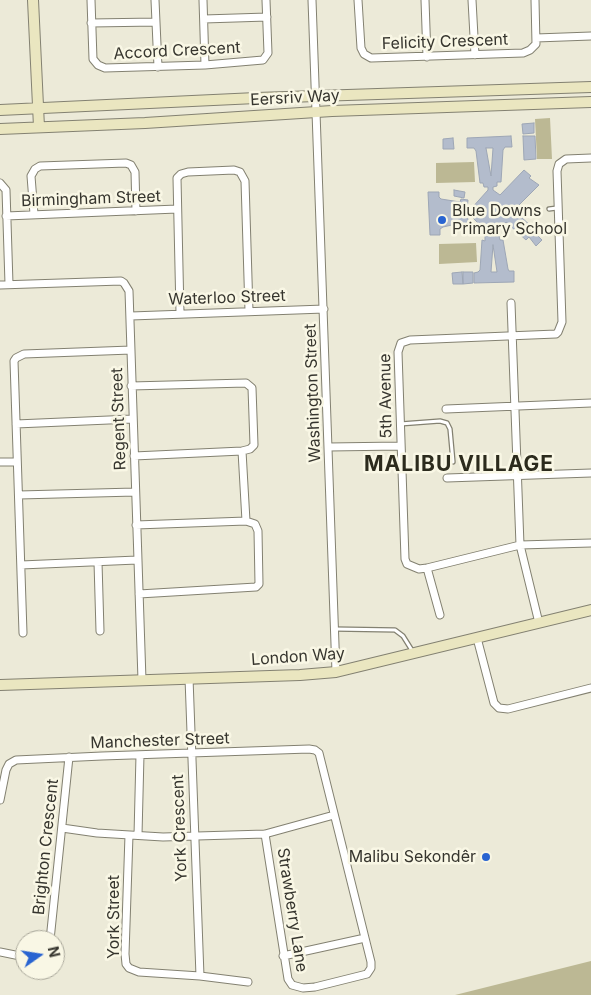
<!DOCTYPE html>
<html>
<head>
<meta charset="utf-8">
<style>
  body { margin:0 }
  #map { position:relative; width:591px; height:995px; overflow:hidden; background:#ecead8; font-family:Inter,sans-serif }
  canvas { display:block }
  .north { position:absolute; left:15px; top:930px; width:50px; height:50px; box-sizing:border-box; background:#f9f7e5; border:1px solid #aba99c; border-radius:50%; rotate:77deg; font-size:14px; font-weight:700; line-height:20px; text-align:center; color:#36352e }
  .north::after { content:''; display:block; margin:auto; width:18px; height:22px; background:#2964d1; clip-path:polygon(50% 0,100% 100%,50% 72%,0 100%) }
</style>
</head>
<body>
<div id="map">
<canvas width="591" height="995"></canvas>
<div class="north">N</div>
</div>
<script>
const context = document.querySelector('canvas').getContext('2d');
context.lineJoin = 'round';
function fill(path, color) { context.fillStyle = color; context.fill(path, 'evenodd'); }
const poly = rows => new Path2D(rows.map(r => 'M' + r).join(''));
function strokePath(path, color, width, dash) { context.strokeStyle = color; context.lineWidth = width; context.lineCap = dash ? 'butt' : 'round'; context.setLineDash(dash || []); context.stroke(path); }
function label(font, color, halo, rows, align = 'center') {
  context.font = font + ' Inter,sans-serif'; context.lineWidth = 5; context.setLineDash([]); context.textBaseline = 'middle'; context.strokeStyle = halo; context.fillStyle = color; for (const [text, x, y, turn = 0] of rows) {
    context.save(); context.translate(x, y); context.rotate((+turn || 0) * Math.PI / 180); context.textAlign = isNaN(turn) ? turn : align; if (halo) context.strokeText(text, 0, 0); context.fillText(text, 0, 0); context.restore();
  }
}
fill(poly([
  [550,118,552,159,537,159,535,119],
  [474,162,475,182,436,183,436,163],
  [476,243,477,262,439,264,439,244],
  [591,961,591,995,455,995]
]), '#bcb894');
const building = poly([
  [534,123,534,133,523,134,522,124,534,123],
  [511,136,512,147,505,147,503,150,501,182,497,182,497,186,493,187,493,190,500,195,524,170,531,176,529,178,539,185,517,207,518,214,535,230,532,233,535,236,536,234,542,240,536,246,529,237,526,240,506,222,497,232,494,232,495,236,499,236,500,240,503,240,508,269,509,271,514,271,514,282,474,283,474,273,478,272,480,270,482,240,485,241,485,236,490,236,490,233,488,233,470,215,467,215,469,224,462,226,461,223,443,227,440,229,440,235,430,235,428,192,439,192,439,197,441,199,460,202,461,199,468,200,467,210,470,210,488,190,488,187,484,187,483,183,480,183,476,151,474,148,467,148,467,138,511,136],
  [486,148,493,148,491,176,486,148],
  [493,245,497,272,491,272,493,245],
  [523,136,535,136,536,159,524,160,523,136],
  [453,138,454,149,443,149,443,139,453,138],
  [454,190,465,192,464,198,454,196,454,190],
  [462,272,463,284,453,284,452,273,462,272],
  [463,272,473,272,473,283,463,284,463,272]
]);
fill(building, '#b3bccc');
strokePath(building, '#9da6b5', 1);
const lane = poly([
  [549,209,557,208],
  [400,424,440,421,447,423,450,429,453,462],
  [335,629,395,630,403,636,413,652]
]);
const street = poly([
  [91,0,93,59,98,65,105,68,205,65,263,60,268,53,266,0],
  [155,0,158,67],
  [203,0,205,65],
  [312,0,336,672],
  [358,0,361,48,364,54,371,58,523,53,530,50,536,44,535,0],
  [425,0,427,57],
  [472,0,475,55],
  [204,19,267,17],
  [91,23,156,22],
  [536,38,591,36],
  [591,158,566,159,559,164,557,171,562,322,558,332,556,334,410,340,401,343,398,352,405,559,407,564,419,569,427,568,520,545,591,543],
  [0,183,6,190,9,284],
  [34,214,31,176,35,169,40,166,126,163,131,165,135,172,136,211],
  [6,216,177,209],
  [0,285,121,281,124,283,129,291,142,680],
  [511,303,520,545,539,623],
  [180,313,177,178,181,174,188,172,234,170,240,172,245,181,249,311],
  [131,316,324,309],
  [131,386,246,383,252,388,254,445,250,449,242,451,134,456],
  [446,409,591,403],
  [16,424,132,419],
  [329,447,400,446],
  [242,451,246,521],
  [0,462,17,462],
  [447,478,591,473],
  [19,495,135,492],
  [136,525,246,521,255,524,258,531,259,584,256,587,139,594],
  [98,562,100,631],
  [21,565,137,560],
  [427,568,440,615],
  [23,633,14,361,16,358,24,354,131,350],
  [477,638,494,703,499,708,508,709,591,688],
  [189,678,200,976],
  [0,800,6,770,9,764,16,760,102,756,309,749,315,750,319,753,371,962,371,968,367,974,315,987,303,988,292,985,288,979,265,834],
  [62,828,97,833,163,837,265,834,334,815],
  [129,835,125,954,126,964,129,968,139,972,200,976,248,982],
  [138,835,140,755],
  [50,940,69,757],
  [0,952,25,957],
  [283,956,365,938]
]);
const secondary = poly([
  [33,0,39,127],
  [0,110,256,98,591,87],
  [0,129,145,123,332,111,591,102],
  [0,685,300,675,336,672,591,610]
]);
strokePath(lane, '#838171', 5.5);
strokePath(street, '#838171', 9);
strokePath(secondary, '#838171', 12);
strokePath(lane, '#fff', 3);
strokePath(street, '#fff', 7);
strokePath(secondary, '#eae6c0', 10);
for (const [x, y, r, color] of [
  [442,220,5,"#2964d1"],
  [486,857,5,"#2964d1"]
]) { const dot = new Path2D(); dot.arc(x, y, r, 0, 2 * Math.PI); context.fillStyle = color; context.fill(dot); strokePath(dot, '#f9f7e5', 2); }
label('16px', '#36352e', '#f9f7e5', [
  ["Felicity Crescent",445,42,-2],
  ["Accord Crescent",177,51,-3],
  ["Eersriv Way",295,98,-3],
  ["Birmingham Street",91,199,-2],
  ["Waterloo Street",227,298,-2],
  ["Washington Street",313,393,-92],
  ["5th Avenue",386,396,-91],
  ["Regent Street",119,419,-92],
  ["London Way",298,657,-4],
  ["Manchester Street",160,741,-2],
  ["York Crescent",180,828,-92],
  ["Brighton Crescent",46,847,-84],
  ["Strawberry Lane",292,910,81],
  ["York Street",114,917,-90]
]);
label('16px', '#36352e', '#f9f7e5', [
  ["Blue Downs",452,211],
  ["Primary School",452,229],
  ["Malibu Sekondêr",476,857,"right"]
], 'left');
context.letterSpacing = '1px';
label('bold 21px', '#2c2b1d', '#f9f7e5', [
  ["MALIBU VILLAGE",459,465]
]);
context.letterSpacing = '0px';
</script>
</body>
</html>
